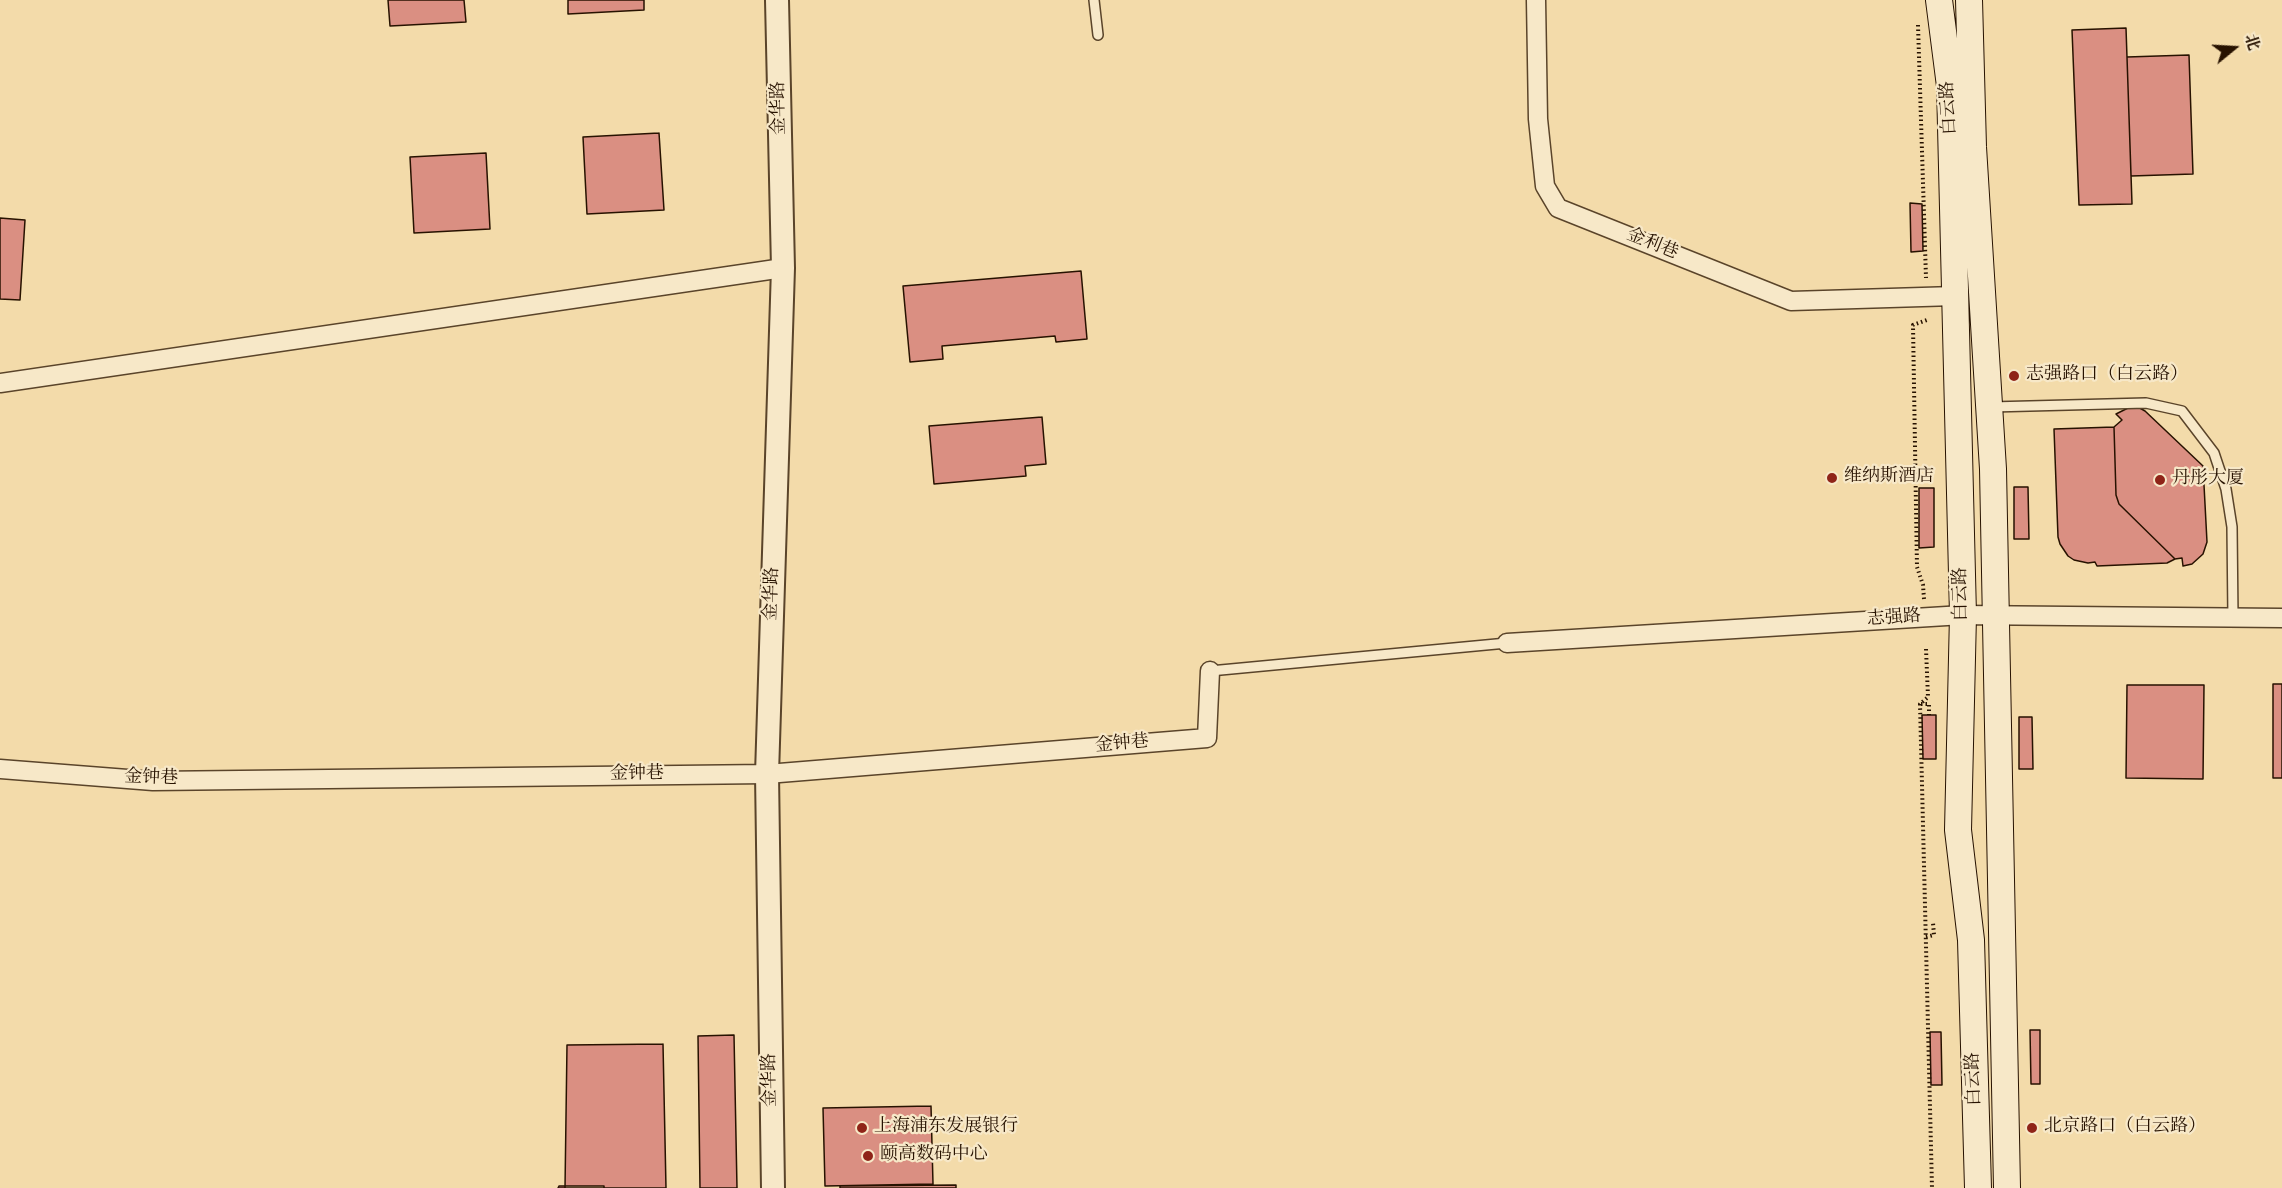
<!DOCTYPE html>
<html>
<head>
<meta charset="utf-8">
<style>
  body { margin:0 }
  #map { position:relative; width:2282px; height:1188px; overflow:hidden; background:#f3dbaa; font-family:Vollkorn,"Noto Serif SC",serif }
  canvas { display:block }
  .north { position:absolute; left:2204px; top:18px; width:60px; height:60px; -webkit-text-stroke:4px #f7e8c8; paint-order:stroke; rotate:72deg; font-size:16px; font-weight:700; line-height:24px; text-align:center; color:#271200 }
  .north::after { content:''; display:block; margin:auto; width:21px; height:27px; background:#271200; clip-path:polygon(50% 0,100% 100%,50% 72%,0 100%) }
</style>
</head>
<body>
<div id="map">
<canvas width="2282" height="1188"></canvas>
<div class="north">北</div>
</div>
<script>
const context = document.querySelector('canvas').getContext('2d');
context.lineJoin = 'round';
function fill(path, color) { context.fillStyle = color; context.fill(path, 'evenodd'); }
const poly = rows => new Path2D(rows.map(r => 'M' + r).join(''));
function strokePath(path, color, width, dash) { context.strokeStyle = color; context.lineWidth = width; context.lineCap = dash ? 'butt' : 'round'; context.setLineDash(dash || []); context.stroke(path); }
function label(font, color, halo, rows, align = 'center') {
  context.font = font + ' Vollkorn,"Noto Serif SC",serif'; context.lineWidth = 4.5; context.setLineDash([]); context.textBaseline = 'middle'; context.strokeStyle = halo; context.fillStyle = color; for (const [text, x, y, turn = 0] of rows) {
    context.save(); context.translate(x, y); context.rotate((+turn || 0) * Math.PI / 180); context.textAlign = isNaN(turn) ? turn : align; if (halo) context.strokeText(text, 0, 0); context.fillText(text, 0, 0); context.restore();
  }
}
const building = poly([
  [388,0,464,0,466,22,390,26,388,0],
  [568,0,644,0,644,10,568,14,568,0],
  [2126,28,2132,204,2079,205,2072,30,2126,28],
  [2189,55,2193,174,2131,176,2127,57,2189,55],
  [659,133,664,210,587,214,583,137,659,133],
  [486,153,490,229,414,233,410,157,486,153],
  [1910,203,1922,204,1923,251,1911,252,1910,203],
  [0,218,25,220,20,300,0,299,0,218],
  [1081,271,1087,339,1056,342,1055,336,942,346,943,359,910,362,903,286,1081,271],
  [2130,407,2138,407,2145,411,2203,466,2207,542,2203,554,2192,564,2183,566,2182,558,2175,559,2119,504,2116,495,2114,427,2122,420,2116,414,2130,407],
  [1042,417,1046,464,1025,466,1026,476,934,484,929,426,1042,417],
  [2114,427,2116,495,2119,504,2175,559,2167,563,2097,566,2095,562,2088,563,2074,560,2068,556,2060,544,2058,537,2054,429,2114,427],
  [2014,487,2028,487,2029,539,2014,539,2014,487],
  [1919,488,1934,488,1934,547,1919,548,1919,488],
  [2273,684,2282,684,2282,778,2273,778,2273,684],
  [2127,685,2204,685,2203,779,2126,778,2127,685],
  [1922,715,1936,715,1936,759,1923,759,1922,715],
  [2019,717,2032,717,2033,769,2019,769,2019,717],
  [2030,1030,2040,1030,2040,1084,2031,1084,2030,1030],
  [1930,1032,1941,1032,1942,1085,1931,1085,1930,1032],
  [734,1035,737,1188,700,1188,698,1036,734,1035],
  [663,1044,666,1188,565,1188,567,1045,663,1044],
  [931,1106,933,1184,825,1186,823,1108,931,1106],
  [956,1185,956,1188,840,1188,840,1186,956,1185],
  [559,1186,604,1186,604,1188,558,1188,559,1186]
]);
fill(building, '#da8f82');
strokePath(building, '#271200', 1.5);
const service = poly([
  [1094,0,1098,35],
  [1991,407,2146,403,2182,411,2214,453,2226,489,2232,527,2233,618],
  [1210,671,1507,643]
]);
const minor = poly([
  [1536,0,1538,119,1545,186,1558,208,1791,301,1955,296],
  [0,383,783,268],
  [1507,643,1963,615,2282,618],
  [0,769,153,781,767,774,1207,738,1210,671]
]);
const tertiary = poly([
  [773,1188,767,774,783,268,777,0]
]);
const secondary = poly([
  [1939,0,1950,86,1963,615,1958,830,1971,940,1978,1188],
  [1969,0,1973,147,1993,469,2007,1188]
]);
strokePath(service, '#5a442a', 12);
strokePath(minor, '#5a442a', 21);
strokePath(tertiary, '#5a442a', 26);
strokePath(secondary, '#271200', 28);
strokePath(poly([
  [1918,25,1926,278],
  [1924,599,1923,585,1917,567,1913,325,1927,320],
  [1926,649,1928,697,1920,704,1932,1188],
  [1921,704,1929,704,1929,715],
  [1926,937,1934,935,1933,923]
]), '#271200', 4, [1.5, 3]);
strokePath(service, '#f7e8c8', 9);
strokePath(minor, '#f7e8c8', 18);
strokePath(tertiary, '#f7e8c8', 22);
strokePath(secondary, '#f7e8c8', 26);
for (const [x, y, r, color] of [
  [2014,376,6,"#8f2418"],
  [1832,478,6,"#8f2418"],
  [2160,480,6,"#8f2418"],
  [862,1128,6,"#8f2418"],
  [2032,1128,6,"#8f2418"],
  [868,1156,6,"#8f2418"]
]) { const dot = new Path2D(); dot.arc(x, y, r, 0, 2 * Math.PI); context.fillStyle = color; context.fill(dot); strokePath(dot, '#f7e8c8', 2); }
label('18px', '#271200', '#f7e8c8', [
  ["金华路",780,108,-91],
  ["白云路",1950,108,-93],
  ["金利巷",1652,245,22],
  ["金华路",773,594,-88],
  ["白云路",1962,594,-91],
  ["志强路",1894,619,-4],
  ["金钟巷",1122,745,-5],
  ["金钟巷",637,775,-1],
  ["金钟巷",151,779,2],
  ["白云路",1975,1079,-92],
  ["金华路",771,1080,-91]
]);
label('18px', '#271200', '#f7e8c8', [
  ["志强路口（白云路）",2026,376],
  ["维纳斯酒店",1844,478],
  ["丹彤大厦",2172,480],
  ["上海浦东发展银行",874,1128],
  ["北京路口（白云路）",2044,1128],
  ["颐高数码中心",880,1156]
], 'left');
</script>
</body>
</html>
